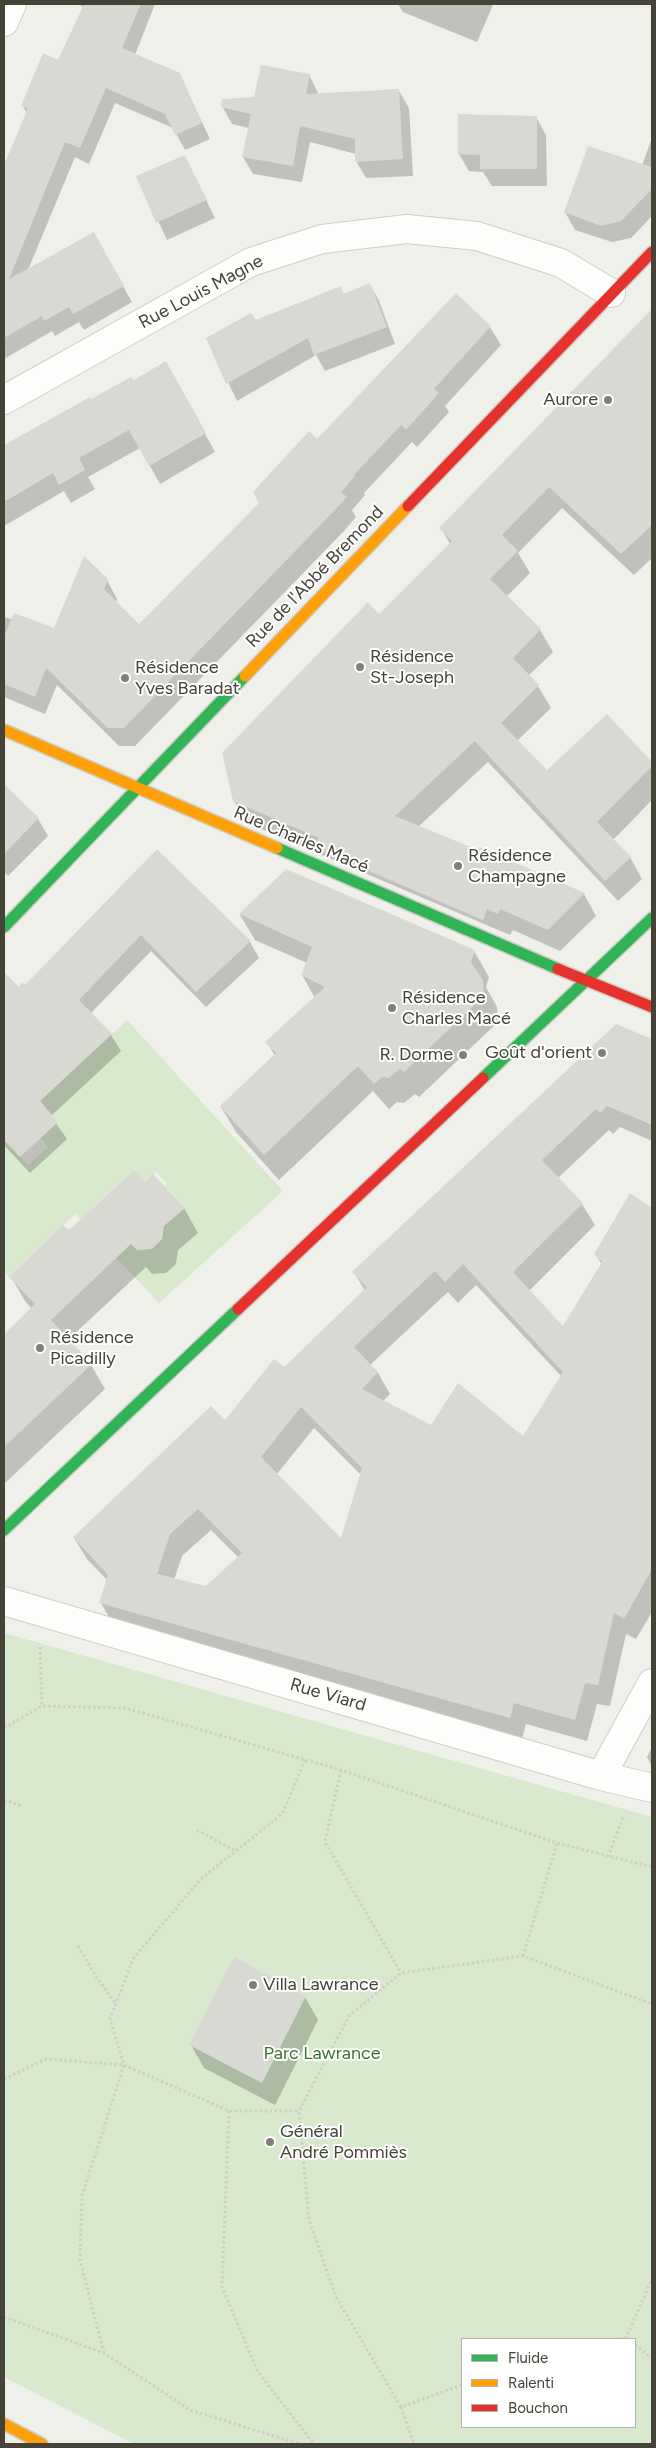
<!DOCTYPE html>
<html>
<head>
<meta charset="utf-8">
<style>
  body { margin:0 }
  #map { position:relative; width:656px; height:2448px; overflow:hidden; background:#f0f0eb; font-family:Figtree,sans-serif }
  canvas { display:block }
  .frame { position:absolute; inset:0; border:5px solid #454237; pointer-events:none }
  .legend { position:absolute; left:461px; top:2338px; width:175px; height:90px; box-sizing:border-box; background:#fff; border:1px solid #b5b3af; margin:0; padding:6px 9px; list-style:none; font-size:15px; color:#454237 }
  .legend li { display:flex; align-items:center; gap:10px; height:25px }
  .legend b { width:25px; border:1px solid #b5b3af }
</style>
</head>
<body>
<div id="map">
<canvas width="656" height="2448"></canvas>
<div class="frame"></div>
<ul class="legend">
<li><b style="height:6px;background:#30b455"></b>Fluide</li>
<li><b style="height:6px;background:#ff9f0a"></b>Ralenti</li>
<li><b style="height:6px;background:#e5322d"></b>Bouchon</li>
</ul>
</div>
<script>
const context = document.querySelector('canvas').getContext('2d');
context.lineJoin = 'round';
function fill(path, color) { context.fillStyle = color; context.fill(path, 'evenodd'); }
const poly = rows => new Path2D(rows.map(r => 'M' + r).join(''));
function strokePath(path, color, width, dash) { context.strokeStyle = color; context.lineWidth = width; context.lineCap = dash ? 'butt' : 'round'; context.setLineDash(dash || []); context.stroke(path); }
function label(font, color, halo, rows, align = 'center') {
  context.font = font + ' Figtree,sans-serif'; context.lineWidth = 4; context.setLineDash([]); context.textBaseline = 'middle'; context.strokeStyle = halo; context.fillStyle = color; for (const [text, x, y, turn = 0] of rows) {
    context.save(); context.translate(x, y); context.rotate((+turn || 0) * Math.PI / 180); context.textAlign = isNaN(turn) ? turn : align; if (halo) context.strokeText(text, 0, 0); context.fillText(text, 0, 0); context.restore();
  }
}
fill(poly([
  [127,1020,283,1191,159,1303,75,1214,9,1277,4,1271,4,1140,28,1165,48,1147,41,1138,58,1122,40,1101],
  [134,1170,145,1182,156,1172,167,1184,165,1186,185,1208,159,1230,163,1235,162,1239,152,1249,143,1246,138,1251,121,1232,88,1212],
  [4,1633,652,1817,652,2444,134,2444,4,2377],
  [462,2339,635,2339,635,2427,462,2427]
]), '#d9e9cd');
fill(poly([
  [80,4,155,4,135,55,179,74,210,139,185,150,173,128,115,103,89,164,75,157,28,270,93,234,132,302,84,330,79,322,55,336,52,331,4,359,4,168,27,113,22,105,58,61,83,8],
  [398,4,493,4,493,5,477,42,403,12],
  [309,75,319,95,399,91,409,108,413,176,366,178,356,161,356,154,310,142,302,182,253,174,243,157,249,128,232,124,222,106,255,98],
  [536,117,546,135,547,186,492,186,483,172,469,171,459,154],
  [652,138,652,216,631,238,612,242,575,230,565,212,642,165],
  [185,157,215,218,167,240,138,177],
  [370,285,379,301,395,344,325,371,316,355,237,401,208,339,340,287,344,295],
  [649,314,652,317,652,558,634,575,562,508,518,553,530,573,507,596,540,630,553,652,528,676,538,686,551,708,517,741,547,772,606,716,652,764,652,800,613,840,630,857,642,879,618,901,488,762,418,827,478,852,480,849,584,894,596,916,560,951,513,930,510,935,247,823,234,801,379,615,450,544,441,528],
  [490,327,501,345,445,406,449,412,417,447,412,442,364,493,365,495,352,510,356,517,345,530,135,746,119,746,57,685,45,714,4,697,4,617,54,630,107,580,117,599,116,603,139,625,260,503,317,441],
  [133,381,176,381,215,452,160,484,140,448,88,477,95,489,71,503,64,491,4,526,4,453,91,401],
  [4,786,38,819,48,836,8,876,4,872],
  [157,850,250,942,259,958,206,1007,151,951,90,1014,111,1035,121,1051,51,1116,67,1139,30,1173,4,1145,4,996,15,985,19,989,25,987],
  [287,870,474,951,489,977,486,987,497,1007,498,1022,419,1097,415,1094,404,1103,397,1102,389,1109,373,1091,279,1180,236,1132,221,1107,275,1056,267,1042,315,998,302,975,307,963,255,940,240,915],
  [616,1025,652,1040,652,1141,620,1127,613,1134,609,1130,558,1178,582,1204,595,1225,529,1291,563,1328,602,1265,595,1254,630,1195,652,1210,652,1612,636,1639,626,1634,610,1706,597,1704,587,1741,526,1724,522,1739,113,1624,101,1603,108,1581,87,1559,74,1538,225,1421,284,1368,365,1291,354,1272],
  [476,1285,562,1377,524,1437,432,1427,383,1401,390,1394,378,1373,370,1365,448,1292,458,1303],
  [314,1428,361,1475,342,1540,277,1474],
  [211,1530,239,1558,207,1588,174,1580,182,1556],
  [145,1183,184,1208,198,1233,178,1250,176,1264,166,1273,152,1274,146,1267,68,1340,91,1365,105,1389,4,1484,4,1335,32,1309,25,1301,11,1277,69,1232],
  [652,1747,652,1767,647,1757],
  [305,1997,318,2020,275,2105,204,2068,191,2045]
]), '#0003');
fill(poly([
  [84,4,141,4,122,48,180,73,202,123,175,135,165,114,106,88,80,148,65,142,9,279,94,232,124,286,73,314,69,307,44,321,42,316,4,338,4,165,28,108,21,106,43,53,58,60],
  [261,65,310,74,306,94,399,89,403,159,355,162,355,139,300,126,293,166,242,157,251,114,221,107,222,99,254,97],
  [458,114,537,116,537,169,480,169,480,155,458,154],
  [588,146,652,167,652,189,621,221,601,226,564,212],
  [185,155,207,200,156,223,136,176],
  [370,283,387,327,314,355,308,338,226,384,206,338,251,313,256,320,341,286,343,294],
  [456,293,491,326,434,389,439,393,406,430,401,425,354,475,355,476,341,492,347,497,334,511,124,728,108,728,46,668,35,697,4,684,4,637,14,613,54,628,84,556,108,579,104,589,139,624,259,503,253,492,309,431,317,439],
  [652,309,652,525,621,554,549,487,502,535,518,551,490,579,541,629,513,658,539,685,501,723,547,770,607,714,652,762,652,766,597,822,631,857,605,881,475,741,395,816,478,850,479,847,585,893,548,930,500,909,498,914,487,909,483,920,311,846,319,838,233,801,222,753,368,602,379,614,452,541,439,528],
  [166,361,206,433,149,466,129,430,79,458,85,470,59,485,53,473,4,502,4,445,90,397,91,399,131,377,134,380],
  [4,784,39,818,4,854],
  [157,849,251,941,196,992,141,935,79,1000,112,1034,40,1101,58,1122,20,1157,4,1140,4,972,19,987,22,982,25,985],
  [286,869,475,950,471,962,483,980,484,996,404,1072,400,1069,389,1078,382,1077,374,1084,358,1066,264,1155,220,1106,276,1053,265,1042,325,987,301,975,312,947,239,914],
  [616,1024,652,1039,652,1125,607,1106,600,1113,596,1109,542,1160,583,1203,513,1272,563,1326,602,1262,594,1254,630,1193,652,1208,652,1569,624,1619,614,1613,598,1685,585,1683,575,1720,514,1703,510,1718,99,1603,108,1575,73,1537,211,1406,225,1420,274,1359,284,1367,367,1287,352,1272],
  [463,1264,563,1372,523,1436,458,1383,431,1425,362,1389,378,1372,354,1347,435,1271,445,1282],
  [301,1407,362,1468,341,1538,261,1457],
  [198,1509,242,1553,206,1586,157,1574,170,1534],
  [134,1170,145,1182,153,1174,185,1208,164,1226,162,1239,152,1249,137,1250,131,1244,51,1320,92,1364,4,1447,4,1334,35,1304,9,1277,63,1225,69,1230],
  [234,1957,306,1996,262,2083,189,2045]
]), '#d9d9d4');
const street = poly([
  [4,22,12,4],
  [4,400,251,262,322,239,407,229,477,236,561,263,611,293],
  [4,1601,601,1776,652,1788],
  [601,1776,652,1683]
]);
const fast = poly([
  [277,848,558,969],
  [4,927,245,676],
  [483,1078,652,918],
  [4,1530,238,1309]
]);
const slow = poly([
  [245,676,408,506],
  [4,730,277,848],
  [4,2424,42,2444]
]);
const jam = poly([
  [408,506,652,252],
  [558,969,652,1007],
  [238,1309,483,1078]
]);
strokePath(street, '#cecdc9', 30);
strokePath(fast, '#cecdc2', 14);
strokePath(slow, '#cecdc2', 14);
strokePath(jam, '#cecdc2', 14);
strokePath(poly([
  [40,1647,42,1706],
  [4,1728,42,1706,125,1708,341,1770,557,1843,652,1867],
  [341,1770,325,1842,401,1973],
  [4,1800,22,1806],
  [197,1830,236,1851],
  [608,1857,624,1815],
  [78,1946,95,1975,116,2004],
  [523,1956,557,1843],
  [4,2079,46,2059,124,2065,229,2111,299,2111],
  [229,2111,222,2287,258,2372,314,2444],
  [4,2317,104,2353,190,2410,300,2444],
  [620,2339,626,2338,652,2279],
  [635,2345,652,2358],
  [104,2353,80,2260,82,2196,124,2065,110,2019,133,1959,201,1879,282,1814,305,1760],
  [462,2385,401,2407,336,2297,309,2220,299,2111,349,2016,401,1973,523,1956,652,2004],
  [401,2407,414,2444]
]), '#d1cfcb', 3, [2.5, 2.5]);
strokePath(street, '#fdfdfc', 28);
strokePath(fast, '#30b455', 11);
strokePath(slow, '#ff9f0a', 11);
strokePath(jam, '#e5322d', 11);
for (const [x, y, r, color] of [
  [608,400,5,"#817f76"],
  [360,667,5,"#817f76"],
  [125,678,5,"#817f76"],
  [458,866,5,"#817f76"],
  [392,1008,5,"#817f76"],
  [602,1053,5,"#817f76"],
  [463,1055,5,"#817f76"],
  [40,1348,5,"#817f76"],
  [253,1985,5,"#817f76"],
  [270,2142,5,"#817f76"]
]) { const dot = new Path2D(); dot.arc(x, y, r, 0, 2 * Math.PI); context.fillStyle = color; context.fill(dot); strokePath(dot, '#fff', 2); }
label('18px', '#454237', '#fff', [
  ["Rue Louis Magne",201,292,-28],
  ["Rue de l'Abbé Bremond",315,577,-46],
  ["Rue Charles Macé",301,840,23],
  ["Rue Viard",328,1695,16]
]);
label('18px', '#454237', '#fff', [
  ["Aurore",598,400,"right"],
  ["Résidence",370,657],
  ["St-Joseph",370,678],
  ["Résidence",135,668],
  ["Yves Baradat",135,689],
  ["Résidence",468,856],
  ["Champagne",468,877],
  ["Résidence",402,998],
  ["Charles Macé",402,1019],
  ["Goût d'orient",592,1053,"right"],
  ["R. Dorme",453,1055,"right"],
  ["Résidence",50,1338],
  ["Picadilly",50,1359],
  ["Villa Lawrance",263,1985],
  ["Général",280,2132],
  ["André Pommiès",280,2153]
], 'left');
label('18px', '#3e722f', '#fff', [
  ["Parc Lawrance",322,2054]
]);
</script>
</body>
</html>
